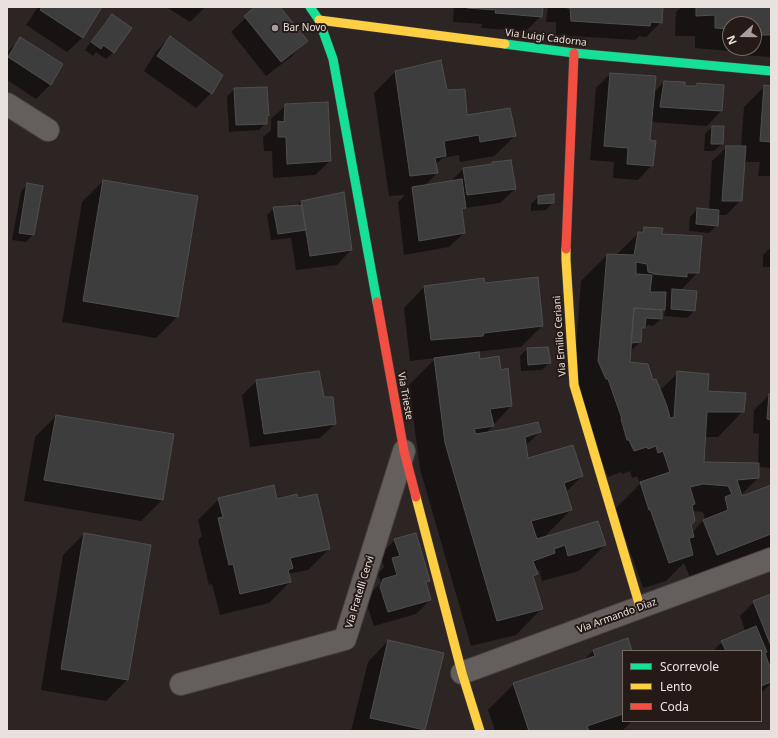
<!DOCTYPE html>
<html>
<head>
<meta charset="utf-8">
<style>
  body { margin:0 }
  #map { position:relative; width:778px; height:738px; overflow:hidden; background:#2c2523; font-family:"Noto Sans",sans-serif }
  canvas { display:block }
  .frame { position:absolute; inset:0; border:8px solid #e9e1de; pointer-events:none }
  .legend { position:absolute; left:622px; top:650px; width:140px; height:72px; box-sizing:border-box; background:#261a16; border:1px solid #746a66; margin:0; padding:5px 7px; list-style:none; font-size:12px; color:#e9e1de }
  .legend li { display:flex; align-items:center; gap:8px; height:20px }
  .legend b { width:20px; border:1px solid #746a66 }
  .north { position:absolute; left:722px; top:16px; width:40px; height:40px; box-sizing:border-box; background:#261a16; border:1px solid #746a66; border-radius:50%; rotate:249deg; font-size:11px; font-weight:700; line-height:16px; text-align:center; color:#e9e1de }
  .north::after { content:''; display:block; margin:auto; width:14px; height:18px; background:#a79f9d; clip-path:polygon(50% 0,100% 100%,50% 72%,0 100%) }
</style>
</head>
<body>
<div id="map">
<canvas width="778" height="738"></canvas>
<div class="frame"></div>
<ul class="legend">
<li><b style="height:5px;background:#16e098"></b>Scorrevole</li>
<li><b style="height:5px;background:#ffcf43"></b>Lento</li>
<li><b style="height:5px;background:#f24e42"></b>Coda</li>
</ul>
<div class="north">N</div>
</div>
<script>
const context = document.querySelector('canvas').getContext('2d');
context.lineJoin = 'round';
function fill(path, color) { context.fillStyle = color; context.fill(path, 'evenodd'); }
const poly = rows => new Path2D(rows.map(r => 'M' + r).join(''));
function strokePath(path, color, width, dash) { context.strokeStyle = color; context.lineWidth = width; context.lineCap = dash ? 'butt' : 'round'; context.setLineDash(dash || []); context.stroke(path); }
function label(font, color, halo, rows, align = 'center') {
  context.font = font + ' "Noto Sans",sans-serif'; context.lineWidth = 4; context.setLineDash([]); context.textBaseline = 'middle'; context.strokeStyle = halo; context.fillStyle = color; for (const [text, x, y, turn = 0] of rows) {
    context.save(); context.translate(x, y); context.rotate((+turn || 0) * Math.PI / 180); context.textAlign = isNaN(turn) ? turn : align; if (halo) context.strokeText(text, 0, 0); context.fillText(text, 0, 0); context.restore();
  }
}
fill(poly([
  [38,7,101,7,82,38,67,52,26,25],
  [166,7,205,7,190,22],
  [257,7,278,7,306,41,292,56,266,76,231,32],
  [454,7,541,7,541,16,526,31,481,28,482,24,453,22],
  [548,7,662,7,661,22,646,37,639,36,635,40,556,35,556,22,546,22],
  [682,7,771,7,771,57,741,55,741,52,695,48,695,36,675,36,676,12],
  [730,24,754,24,754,48,730,48],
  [112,15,114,52,106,59,96,52,93,56,85,50,105,22],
  [170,37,222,75,211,93,196,108,144,71,156,52],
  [21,39,62,65,50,85,36,99,7,80,7,52],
  [395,72,446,91,466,116,515,136,494,156,460,162,459,155,443,158,435,165,437,173,424,186,451,181,463,169,490,166,493,163,515,189,500,203,465,208,462,211,464,233,449,247,404,255,398,202,405,195,389,196,374,93],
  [610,74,653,93,664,82,684,87,695,87,698,84,723,86,721,111,707,126,651,122,649,141,652,165,638,180,613,178,614,162,590,160,596,88],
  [765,86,771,87,771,176,758,176,760,162,744,162,741,200,726,215,718,215,717,225,709,233,689,231,690,217,697,209,709,210,712,161,727,147,741,147,744,107],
  [235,89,268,115,266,117,266,123,259,130,229,132,227,96],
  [286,105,330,161,315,175,273,178,272,151,264,151,263,137,271,130,271,119],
  [712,127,722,144,714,151,704,151,705,134],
  [103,181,197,197,177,317,156,338,62,322,82,202],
  [28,184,33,235,26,242,12,240,21,192],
  [538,197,553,202,546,210,531,211,531,204],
  [301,201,351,250,337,265,296,270,291,238,271,240,267,215,274,208,297,206],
  [644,228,661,235,698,272,680,291,694,311,687,318,664,316,665,309,661,312,661,319,653,326,648,325,641,332,640,342,633,349,630,349,629,363,652,381,659,391,678,373,707,392,743,411,718,437,705,437,703,463,758,464,759,434,753,433,754,410,769,395,771,395,771,468,758,467,758,478,741,495,741,497,771,486,771,547,768,550,691,580,684,563,666,581,643,588,615,509,640,484,637,476,632,478,630,471,622,474,621,472,608,477,573,386,581,281,607,255,616,255],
  [692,511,703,512,705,518,692,533,690,525],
  [770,248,771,267,763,267,763,255],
  [484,284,542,326,521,347,465,353,462,356,480,360,500,371,511,406,486,433,540,432,525,446,527,459,582,476,566,492,571,510,545,536,536,538,536,541,605,545,579,571,542,581,539,570,536,571,537,574,533,578,541,609,516,635,471,646,420,469,409,385,436,358,410,361,404,308,424,287],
  [547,348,550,362,542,370,521,371,520,356,527,349],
  [257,381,323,398,335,424,320,438,250,447,242,395],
  [56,416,162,500,141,521,24,501,35,437],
  [219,499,276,500,298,499,329,549,308,570,288,574,290,582,269,603,220,615,212,584,209,585,198,540,202,536,198,520],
  [84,534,127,680,106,701,41,690,63,555],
  [395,540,429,580,426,584,430,600,416,614,374,626,366,602,368,595,381,583,378,574,384,567,380,555],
  [771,595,771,666,769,667,771,673,771,683,761,693,761,651,713,651,722,642,745,631,740,616,754,602],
  [388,641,425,730,423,731,351,731,368,662],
  [593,651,631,651,623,651,623,721,632,721,622,731,495,731,488,710,514,684,583,661]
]), '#0007');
const building = poly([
  [42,7,102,7,83,38,40,10,42,7],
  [255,7,280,7,308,41,281,62,244,16,255,7],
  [467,7,543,7,542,17,495,13,496,10,467,8,467,7],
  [560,7,663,7,662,23,651,22,650,26,571,21,570,8,560,7],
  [696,7,771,7,771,35,761,35,762,32,754,31,754,24,730,24,730,29,715,28,715,15,696,16,696,7],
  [112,14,132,28,114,53,103,45,101,49,91,42,112,14],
  [170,36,223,75,212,94,157,56,170,36],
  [20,37,63,64,51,85,8,57,20,37],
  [441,60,447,90,465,89,467,115,510,108,516,136,480,142,479,135,444,141,446,156,435,158,438,173,410,176,395,71,441,60],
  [610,73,656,76,650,140,656,141,653,166,627,164,628,148,604,146,610,73],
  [664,81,685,82,685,86,697,86,697,83,724,85,722,111,660,107,664,81],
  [764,85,771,86,771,142,760,141,764,85],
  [267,87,269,116,267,115,267,124,236,125,234,88,267,87],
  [328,102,331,161,287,164,286,137,278,137,278,121,284,122,285,104,328,102],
  [712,126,724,126,723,144,711,144,712,126],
  [726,146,746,146,742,201,722,201,726,146],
  [511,160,516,189,467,195,463,168,492,164,492,162,511,160],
  [462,179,466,208,462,209,465,233,419,241,412,187,462,179],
  [103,180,198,196,178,317,83,301,103,180],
  [27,183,43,186,34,235,19,233,27,183],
  [344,192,352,250,310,256,301,201,344,192],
  [554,194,554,203,538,204,538,196,554,194],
  [302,205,306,230,278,234,273,207,302,205],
  [697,208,719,210,718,226,696,224,697,208],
  [644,227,663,228,662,234,702,236,699,273,687,273,687,277,653,274,653,273,648,272,647,264,636,262,636,274,652,275,650,292,666,292,665,310,634,308,630,362,648,364,653,380,656,379,667,406,670,418,674,417,677,371,709,374,708,391,746,393,744,412,707,412,704,462,759,463,759,478,737,480,742,496,771,485,771,534,717,555,703,520,728,510,725,497,732,494,728,486,703,484,690,487,695,504,692,505,695,521,691,525,694,537,689,538,693,555,669,563,650,509,649,510,640,482,670,472,663,451,658,453,656,446,648,449,647,447,634,451,629,440,627,440,621,419,622,419,608,379,606,379,598,361,607,254,634,255,638,232,643,232,644,227],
  [538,277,543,326,484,333,483,336,431,340,424,286,484,278,485,283,538,277],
  [672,289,697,291,695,311,671,309,672,289],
  [634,308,662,310,662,319,646,318,645,328,642,328,641,342,631,343,634,308],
  [548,347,551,363,528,365,527,348,548,347],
  [479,352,480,359,499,356,501,370,508,368,512,406,490,409,494,426,474,429,476,434,506,429,538,422,541,432,525,437,528,458,573,445,583,476,564,483,572,510,531,521,537,539,598,521,606,545,568,556,565,545,554,549,555,553,533,561,538,574,533,576,543,609,497,621,445,443,434,358,479,352],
  [319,371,324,397,333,397,336,424,264,434,256,380,319,371],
  [769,394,771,394,771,420,767,419,769,394],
  [56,415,174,434,163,500,44,480,56,415],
  [274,485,277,499,297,494,298,498,317,494,330,549,290,558,293,568,288,570,291,582,240,594,233,564,229,565,218,518,223,517,218,498,274,485],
  [84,533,151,545,128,680,61,669,84,533],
  [416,533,430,581,426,582,431,600,388,612,380,587,383,579,397,575,392,558,400,556,394,539,416,533],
  [771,594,771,646,753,601,771,594],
  [756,626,767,652,765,653,771,670,771,682,761,686,761,651,726,651,721,641,756,626],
  [628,638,632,651,623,651,623,714,587,726,589,731,529,731,513,683,595,656,593,650,628,638],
  [388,640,444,653,425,730,370,718,388,640]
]);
fill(building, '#3e3d3d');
strokePath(building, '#4f4f4f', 1);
const street = poly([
  [7,104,48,130],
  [462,673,771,559],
  [181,684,345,639,404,451]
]);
const fast = poly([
  [310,7,319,20,333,59,377,302],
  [505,44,574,53,771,71]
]);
const slow = poly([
  [319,20,505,44],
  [566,249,566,260,574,385,640,607],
  [416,497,462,673,480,731]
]);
const jam = poly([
  [566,249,574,53],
  [377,302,404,451,416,497]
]);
strokePath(street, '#47413f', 24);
strokePath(fast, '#47413f', 10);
strokePath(slow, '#47413f', 10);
strokePath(jam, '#47413f', 10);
strokePath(street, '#645f5d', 22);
strokePath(fast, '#16e098', 9);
strokePath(slow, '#ffcf43', 9);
strokePath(jam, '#f24e42', 9);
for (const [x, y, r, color] of [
  [275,28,4,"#a79f9d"]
]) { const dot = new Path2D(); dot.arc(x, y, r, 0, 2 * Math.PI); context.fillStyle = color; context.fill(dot); strokePath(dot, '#261a16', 1.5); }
label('10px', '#e9e1de', '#261a16', [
  ["Bar Novo",283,28]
], 'left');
label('10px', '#e9e1de', '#261a16', [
  ["Via Luigi Cadorna",546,38,7],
  ["Via Emilio Ceriani",560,336,-94],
  ["Via Trieste",405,396,80],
  ["Via Fratelli Cervi",360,592,-73],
  ["Via Armando Diaz",617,616,-20]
]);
</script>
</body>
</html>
